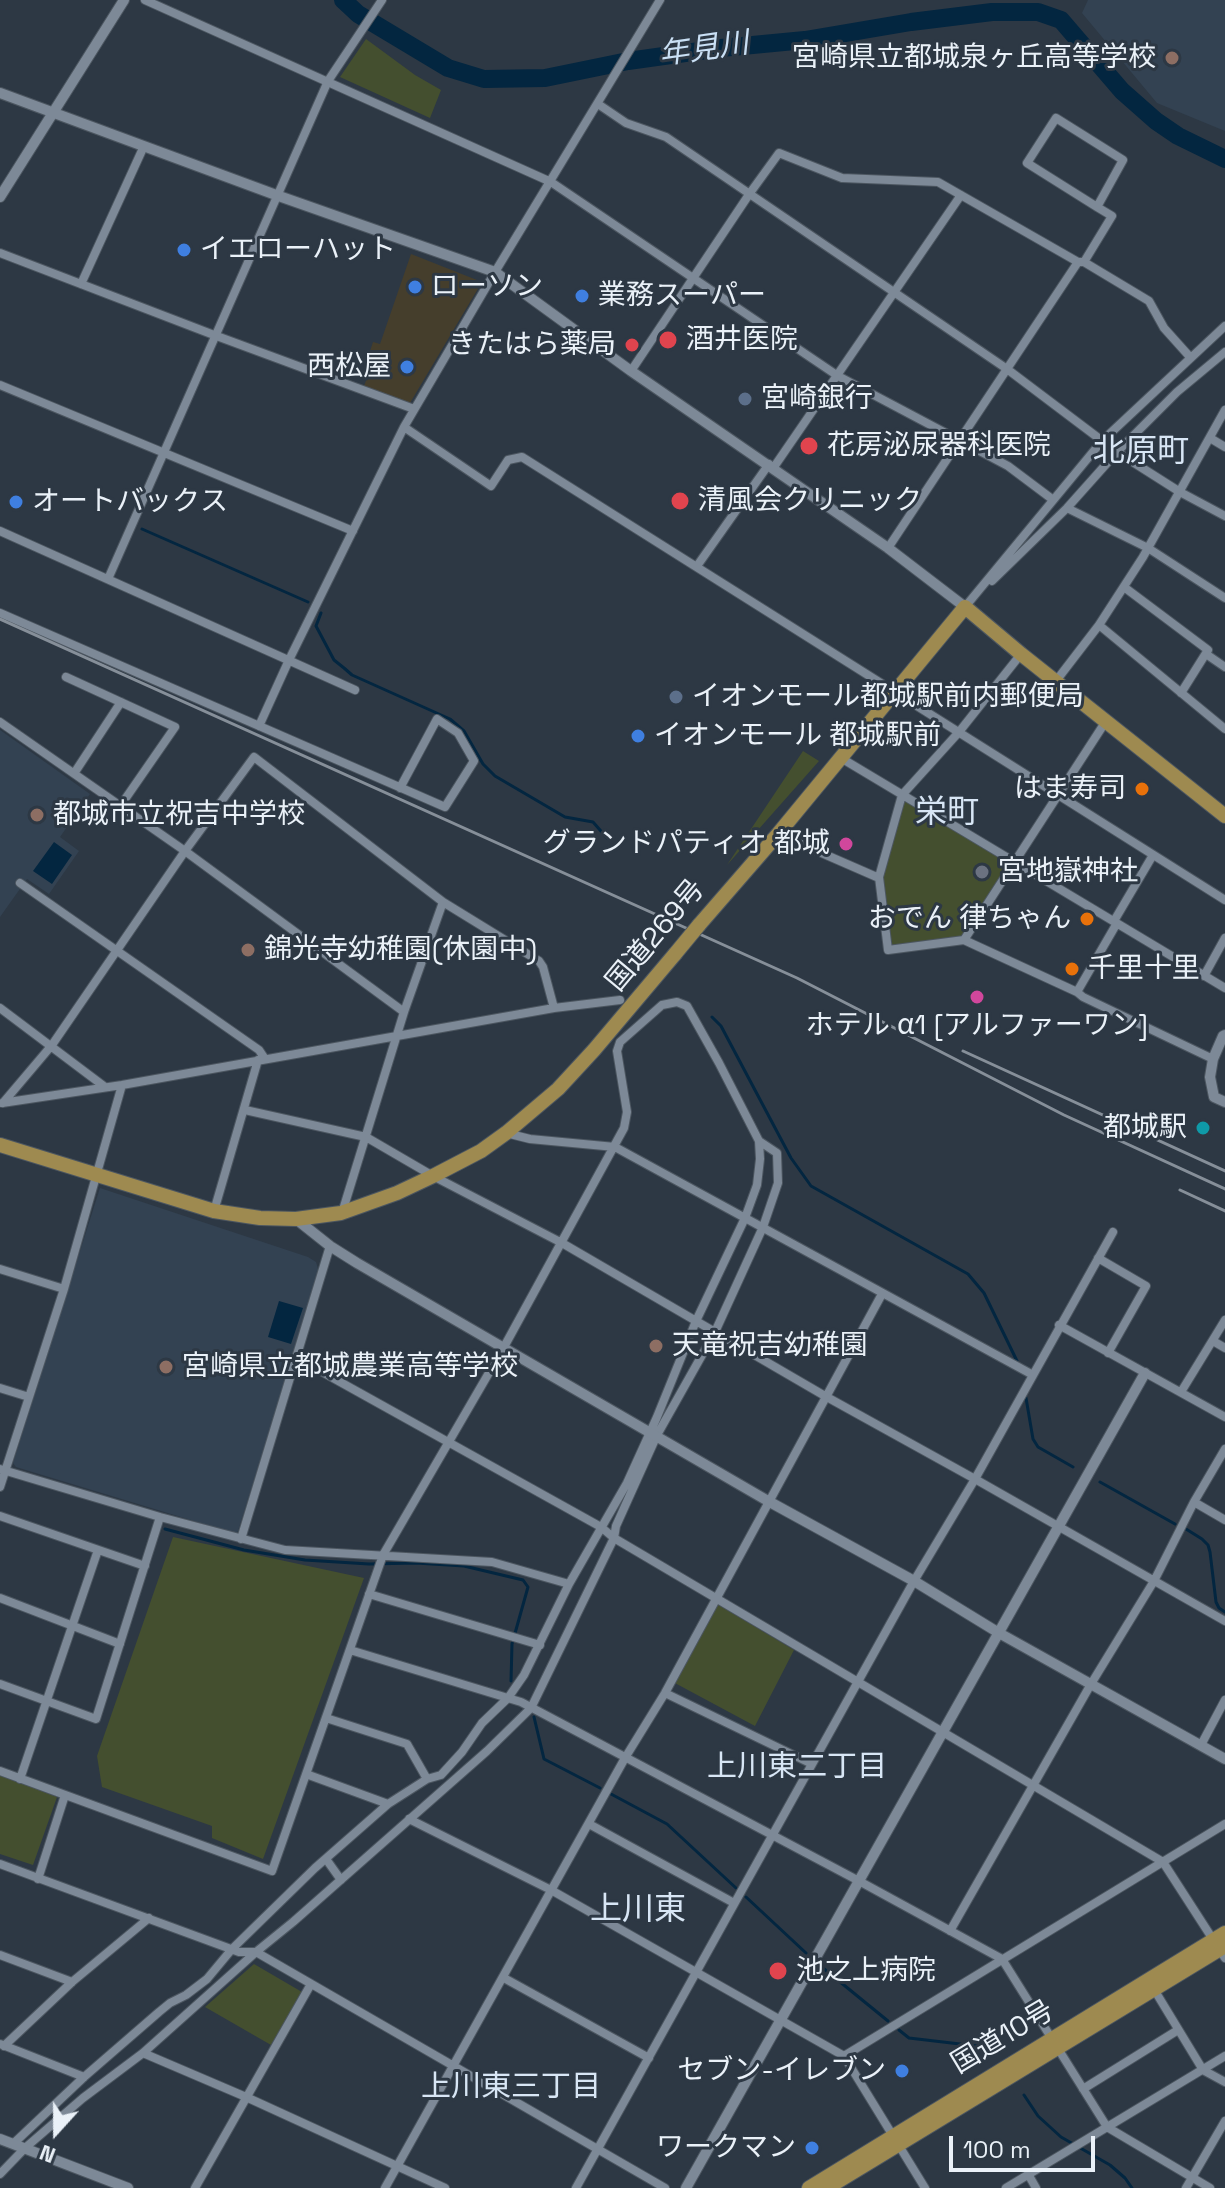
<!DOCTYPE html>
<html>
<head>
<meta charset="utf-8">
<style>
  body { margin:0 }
  #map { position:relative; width:1225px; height:2188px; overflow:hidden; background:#2d3844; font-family:"Space Grotesk",sans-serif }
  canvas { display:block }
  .north { position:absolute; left:16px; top:2092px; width:80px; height:80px; -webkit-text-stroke:6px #2d3844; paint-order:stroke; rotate:201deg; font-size:22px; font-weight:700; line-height:32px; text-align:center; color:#eaf1f8 }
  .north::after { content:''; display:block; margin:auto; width:28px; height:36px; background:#eaf1f8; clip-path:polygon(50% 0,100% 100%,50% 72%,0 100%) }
  .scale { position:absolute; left:949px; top:2136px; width:146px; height:36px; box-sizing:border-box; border:4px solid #eaf1f8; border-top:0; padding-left:10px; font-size:24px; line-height:28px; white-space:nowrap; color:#eaf1f8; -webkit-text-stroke:6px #2d3844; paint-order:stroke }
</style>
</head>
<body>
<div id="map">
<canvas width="1225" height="2188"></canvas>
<div class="north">N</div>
<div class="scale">100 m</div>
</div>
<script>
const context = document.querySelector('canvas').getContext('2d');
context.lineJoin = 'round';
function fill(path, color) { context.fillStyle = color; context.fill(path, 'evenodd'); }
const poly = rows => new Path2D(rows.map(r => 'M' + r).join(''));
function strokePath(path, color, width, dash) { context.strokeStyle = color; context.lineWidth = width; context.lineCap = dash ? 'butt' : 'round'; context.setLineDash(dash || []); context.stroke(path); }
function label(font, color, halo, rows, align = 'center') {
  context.font = font + ' "Space Grotesk","Noto Sans JP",sans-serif'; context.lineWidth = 6; context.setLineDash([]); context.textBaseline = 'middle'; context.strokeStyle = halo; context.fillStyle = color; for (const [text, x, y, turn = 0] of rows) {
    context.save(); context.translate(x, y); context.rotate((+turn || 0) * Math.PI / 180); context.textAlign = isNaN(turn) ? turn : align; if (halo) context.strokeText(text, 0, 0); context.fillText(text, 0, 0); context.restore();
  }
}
fill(poly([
  [411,254,482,282,410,403,364,386,374,359,368,357,373,342,380,344]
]), '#453e2c');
fill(poly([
  [1088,0,1225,0,1225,131,1157,103,1082,13],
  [0,730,90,794,60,837,79,851,49,894,27,879,0,917],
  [100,1188,308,1257,316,1262,319,1272,237,1534,16,1467,13,1463]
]), '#334252');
fill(poly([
  [366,39,415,75,441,90,430,118,340,77],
  [803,751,819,761,727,865],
  [902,795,1015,862,964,940,888,950,879,877],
  [173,1537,364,1578,263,1859,212,1838,212,1826,102,1787,97,1756],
  [717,1604,794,1650,755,1726,673,1682],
  [0,1774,57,1797,33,1865,0,1854],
  [254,1964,302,1992,271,2045,205,2007]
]), '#444f2f');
fill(poly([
  [54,842,72,855,52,884,33,871],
  [279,1301,303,1308,291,1344,268,1337]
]), '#032640');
strokePath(poly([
  [142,529,308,602],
  [321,613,316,626,334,660,344,668,352,675,450,719,464,731,483,764,495,776,565,817,593,822,607,838],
  [712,1017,721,1026,791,1158,811,1186,968,1274,984,1293,1017,1361],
  [1026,1398,1033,1439,1038,1447,1073,1467],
  [1100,1482,1175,1524],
  [165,1529,244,1550,305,1560,369,1564,416,1563,464,1566,523,1580,528,1587,512,1644,511,1681],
  [1186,1529,1202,1539,1208,1545,1210,1552,1216,1602,1219,1608,1225,1612],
  [534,1717,544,1759,600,1788],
  [611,1794,667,1824,736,1888],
  [746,1897,806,1953],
  [823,1968,888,2021],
  [899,2030,909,2038,994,2048],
  [1024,2095,1038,2116,1061,2137,1110,2165,1125,2178,1132,2188]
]), '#032640', 3);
strokePath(poly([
  [343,0,358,14,448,68,484,79,545,78,628,61,721,48,805,40,911,22,992,12,1038,12,1061,20,1122,91,1156,121,1178,136,1225,159]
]), '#032640', 18);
const minor = poly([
  [145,0,551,182,838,376,1008,466,1052,499],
  [598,104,626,123,666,137,1007,369,1117,452,1180,492,1225,516],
  [0,253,214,335,414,409],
  [1084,262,1112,216,1097,207,1027,163,1056,118,1123,160,1097,207],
  [81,284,144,146],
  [631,371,750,193,779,153,842,178,938,182,1078,262,1084,262,1149,301,1164,328,1190,357],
  [0,385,353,531],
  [404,427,491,486,508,460,522,457,1225,900],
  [1210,438,1225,447],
  [774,467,961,195],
  [1067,508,1148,548,1225,598],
  [0,531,355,690],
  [888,548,1078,262],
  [697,566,769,464],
  [108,579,328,81,382,0],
  [992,581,1067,508,1117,452,1177,392,1225,352],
  [1124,587,1208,650,1181,693],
  [965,607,1102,441,1225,326],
  [0,613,445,807,474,761,458,733,437,719,400,788],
  [1099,625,1225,729],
  [1021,654,959,732,902,795,879,877,888,950,964,940,1077,992,1083,997,1213,1059],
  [1206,654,1225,667],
  [66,677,175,727,121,805],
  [1056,681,1099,625,1143,557,1225,410],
  [0,722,185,851,404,1012],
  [259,726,289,660,404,427,495,272,660,0],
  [841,758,1225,988],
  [75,772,121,702],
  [778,834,879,878],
  [20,883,259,1050,265,1059],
  [1114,921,1153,855],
  [964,940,1106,721],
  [1204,976,1225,938],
  [1077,992,1117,923],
  [0,1008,105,1087],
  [2,1103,122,1085,554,1008,620,1000],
  [3,1103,52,1045,185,851,254,757,443,902,539,961,543,967,554,1008],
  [245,1110,366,1137,433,1176,562,1243,825,1396,975,1479,1225,1621],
  [506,1133,530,1139,615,1147,1033,1375],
  [214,1211,258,1060],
  [342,1213,404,1012,443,902],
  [1098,1258,1146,1286,1108,1353],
  [0,1269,64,1289],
  [1059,1325,1225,1417],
  [1213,1341,1225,1348],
  [297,1358,601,1527,614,1538,1163,1862,1225,1958],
  [0,1388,29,1397],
  [1181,1392,1225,1320],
  [0,1469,160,1517,285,1550,492,1562,569,1584],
  [0,1487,64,1289,122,1085],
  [1194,1502,1225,1520],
  [0,1516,145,1566],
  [241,1539,330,1246],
  [369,1594,540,1645],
  [0,1598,120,1644],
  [350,1650,521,1702,859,1881,1002,1959,1107,2127,1210,2188],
  [0,1684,96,1719,160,1517],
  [665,1693,812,1764],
  [326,1718,407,1744,427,1779],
  [1201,1745,1225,1700],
  [0,1771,272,1871,383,1555,504,1347,624,1128,627,1112,617,1051,620,1042,662,1005,677,1002,687,1006,719,1063,759,1141,777,1153,778,1183,763,1227,715,1332,657,1435,616,1526,614,1538,531,1708,487,1751,293,1922,256,1952,143,2053,83,2098,25,2148,0,2174],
  [306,1774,388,1804],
  [20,1779,98,1550],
  [409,1819,551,1890,844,2056,925,2188],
  [589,1824,734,1903],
  [326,1859,341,1880],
  [0,1864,239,1952,256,1952,665,2188],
  [38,1879,65,1795],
  [950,1931,1091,1684,1154,1581,1194,1502,1225,1449],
  [0,1955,72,1982],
  [504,1978,649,2058],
  [1152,1986,1203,2070,1225,2082],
  [0,2044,84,2077],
  [4,2046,72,1982,149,1918],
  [143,2053,246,2097,445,2188],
  [844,2056,1225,1824],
  [1083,2089,1178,2030],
  [13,2144,84,2077,159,2012,170,2003,186,1995,207,1979,232,1949,315,1868,388,1804,427,1779,441,1775,462,1752,482,1723,508,1698,524,1675,569,1584,627,1483,657,1417,696,1321,745,1218,757,1185,760,1159,759,1141],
  [1028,2174,1036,2188],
  [195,2188,311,1984],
  [385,2188,625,1758,665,1693,882,1294],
  [576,2188,914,1581,975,1479,1113,1232],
  [1006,2188,1225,2056],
  [1186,2188,1225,2121]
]);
const tertiary = poly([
  [0,93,276,195,495,272,631,371,888,548,965,607],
  [0,197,124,0],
  [1225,1035,1223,1036,1213,1059,1210,1077,1214,1097,1225,1102],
  [296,1219,330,1246,357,1263,768,1501,914,1581,999,1633,1225,1759],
  [0,2139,128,2188],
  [686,2188,1145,1373]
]);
const trunk = poly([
  [699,925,778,834,965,607,1021,654,1225,816],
  [0,1145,214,1211,260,1218,296,1219,341,1213,397,1193,433,1176,481,1151,506,1133,558,1089,594,1050,675,954],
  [809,2188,1225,1933],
  [827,2188,1225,1946]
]);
strokePath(minor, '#4c5660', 10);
strokePath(tertiary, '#4c5660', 12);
strokePath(trunk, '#4c5660', 16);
strokePath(minor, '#7d8997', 8);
strokePath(tertiary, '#7d8997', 10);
strokePath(trunk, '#9e8a50', 14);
strokePath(poly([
  [0,619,797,978,1064,1115,1225,1189],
  [963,1051,1225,1171],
  [1180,1190,1225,1211]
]), '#868f99', 3);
const trunkBridge = poly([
  [675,954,699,925]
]);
strokePath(trunkBridge, '#4c5660', 16, []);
strokePath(trunkBridge, '#9e8a50', 14);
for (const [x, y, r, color] of [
  [1172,58,8,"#8d6e63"],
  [184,250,8,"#3f7fe0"],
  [415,287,8,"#3f7fe0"],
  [582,296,8,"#3f7fe0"],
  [668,340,10,"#e0444e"],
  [632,345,8,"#e0444e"],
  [407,367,8,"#3f7fe0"],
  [745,399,8,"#5c6f8a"],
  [809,446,10,"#e0444e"],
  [680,501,10,"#e0444e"],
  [16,502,8,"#3f7fe0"],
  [676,697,8,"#5c6f8a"],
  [638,736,8,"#3f7fe0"],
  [1142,789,8,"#e8710a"],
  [37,815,8,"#8d6e63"],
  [846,844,8,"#d1479c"],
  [982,872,8,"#6b7280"],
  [1087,919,8,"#e8710a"],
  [248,950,8,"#8d6e63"],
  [1072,969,8,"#e8710a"],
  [977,997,8,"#d1479c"],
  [1203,1128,8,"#0f9aa8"],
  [656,1346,8,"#8d6e63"],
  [166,1367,8,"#8d6e63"],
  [778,1971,10,"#e0444e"],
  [902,2071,8,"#3f7fe0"],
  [812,2148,8,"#3f7fe0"]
]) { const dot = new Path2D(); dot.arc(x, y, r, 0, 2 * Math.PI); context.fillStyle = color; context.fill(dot); strokePath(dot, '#2d3844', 3); }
label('28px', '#eaf1f8', '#2d3844', [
  ["宮崎県立都城泉ヶ丘高等学校",1156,58,"right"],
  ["イエローハット",200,250],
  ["ローソン",431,287],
  ["業務スーパー",598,296],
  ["酒井医院",686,340],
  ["きたはら薬局",616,345,"right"],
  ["西松屋",391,367,"right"],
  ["宮崎銀行",761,399],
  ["花房泌尿器科医院",827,446],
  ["清風会クリニック",698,501],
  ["オートバックス",32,502],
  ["イオンモール都城駅前内郵便局",692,697],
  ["イオンモール 都城駅前",654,736],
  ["はま寿司",1126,789,"right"],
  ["都城市立祝吉中学校",53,815],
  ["グランドパティオ 都城",830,844,"right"],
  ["宮地嶽神社",998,872],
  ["おでん 律ちゃん",1071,919,"right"],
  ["錦光寺幼稚園(休園中)",264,950],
  ["千里十里",1088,969],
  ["ホテル α1 [アルファーワン]",977,1026,"center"],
  ["都城駅",1187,1128,"right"],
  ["天竜祝吉幼稚園",672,1346],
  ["宮崎県立都城農業高等学校",182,1367],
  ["池之上病院",796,1971],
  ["セブン-イレブン",886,2071,"right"],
  ["ワークマン",796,2148,"right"]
], 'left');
label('28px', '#eaf1f8', '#2d3844', [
  ["国道269号",656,936,-50],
  ["国道10号",1003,2038,-31]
]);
label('italic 30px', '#cae0f5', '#2d3844', [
  ["年見川",704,50,-8]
]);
label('30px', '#d8e6f5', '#2d3844', [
  ["上川東二丁目",797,1768],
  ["上川東三丁目",511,2088]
]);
label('32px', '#d8e6f5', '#2d3844', [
  ["北原町",1141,452],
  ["栄町",947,813],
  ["上川東",638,1910]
]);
</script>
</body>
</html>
